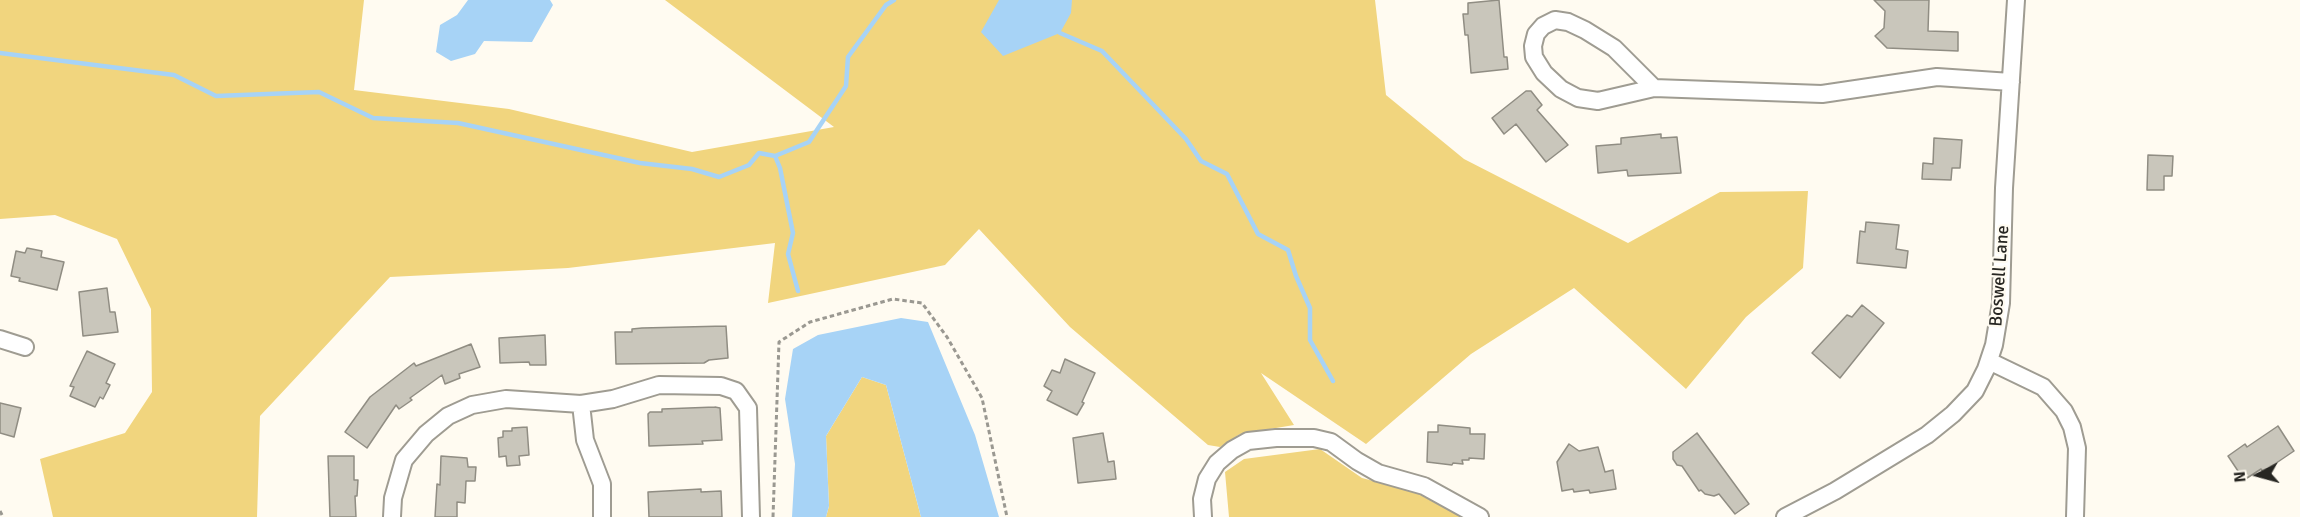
<!DOCTYPE html>
<html>
<head>
<meta charset="utf-8">
<style>
  body { margin:0 }
  #map { position:relative; width:2300px; height:517px; overflow:hidden; background:#fffbf1; font-family:Signika,sans-serif }
  canvas { display:block }
  .north { position:absolute; left:2228px; top:445px; width:60px; height:60px; -webkit-text-stroke:4px #fffbf1; paint-order:stroke; rotate:264deg; font-size:16px; font-weight:700; line-height:24px; text-align:center; color:#272622 }
  .north::after { content:''; display:block; margin:auto; width:21px; height:27px; background:#272622; clip-path:polygon(50% 0,100% 100%,50% 72%,0 100%) }
</style>
</head>
<body>
<div id="map">
<canvas width="2300" height="517"></canvas>
<div class="north">N</div>
</div>
<script>
const context = document.querySelector('canvas').getContext('2d');
context.lineJoin = 'round';
function fill(path, color) { context.fillStyle = color; context.fill(path, 'evenodd'); }
const poly = rows => new Path2D(rows.map(r => 'M' + r).join(''));
function strokePath(path, color, width, dash) { context.strokeStyle = color; context.lineWidth = width; context.lineCap = dash ? 'butt' : 'round'; context.setLineDash(dash || []); context.stroke(path); }
function label(font, color, halo, rows, align = 'center') {
  context.font = font + ' Signika,sans-serif'; context.lineWidth = 4.5; context.setLineDash([]); context.textBaseline = 'middle'; context.strokeStyle = halo; context.fillStyle = color; for (const [text, x, y, turn = 0] of rows) {
    context.save(); context.translate(x, y); context.rotate((+turn || 0) * Math.PI / 180); context.textAlign = isNaN(turn) ? turn : align; if (halo) context.strokeText(text, 0, 0); context.fillText(text, 0, 0); context.restore();
  }
}
fill(poly([
  [0,0,364,0,354,90,509,109,692,152,834,127,665,0,1375,0,1386,95,1464,159,1628,243,1720,192,1808,191,1803,268,1746,317,1686,389,1574,288,1471,354,1366,444,1261,373,1294,425,1240,434,1220,447,1208,445,1070,327,979,229,945,265,768,303,775,243,568,268,390,277,260,416,257,517,53,517,40,459,125,433,152,392,151,309,117,239,55,215,0,219],
  [862,377,886,385,921,517,826,517,829,506,826,436],
  [1320,449,1362,478,1415,492,1461,517,1229,517,1225,472,1244,459]
]), '#f1d57e');
fill(poly([
  [468,0,550,0,553,5,532,42,484,41,475,54,451,61,436,52,440,25,457,15],
  [999,0,1072,0,1071,13,1060,33,1003,56,981,32],
  [901,318,928,322,975,435,999,517,921,517,886,385,862,377,826,436,829,506,826,517,792,517,795,464,785,399,793,349,818,335]
]), '#a7d3f6');
strokePath(poly([
  [1060,33,1102,51,1186,139,1201,161,1227,174,1258,234,1288,250,1296,276,1310,308,1310,340,1333,381],
  [0,53,174,75,216,96,319,92,373,118,458,123,640,163,692,169,719,177,749,165,759,153,775,156,809,142,846,86,848,57,886,5,894,0],
  [775,156,780,168,793,233,788,254,798,291]
]), '#a7d3f6', 4.5);
const building = poly([
  [1499,0,1504,57,1507,57,1508,69,1471,73,1468,35,1465,35,1463,14,1468,14,1468,3,1499,0],
  [1874,0,1929,0,1928,31,1958,32,1958,51,1887,48,1875,36,1884,28,1885,11,1874,0],
  [1526,91,1531,91,1542,105,1537,110,1568,145,1546,162,1516,124,1504,134,1492,118,1526,91],
  [1661,134,1661,138,1677,137,1681,173,1628,176,1627,170,1598,173,1596,146,1621,144,1621,138,1661,134],
  [1934,138,1962,140,1960,168,1952,168,1951,180,1922,179,1923,163,1933,164,1934,138],
  [2148,155,2173,156,2172,176,2164,176,2164,190,2147,190,2148,155],
  [1866,222,1899,225,1896,249,1908,251,1906,268,1857,263,1860,231,1865,232,1866,222],
  [27,248,42,251,41,257,64,262,57,290,19,281,20,278,11,276,16,251,25,253,27,248],
  [107,288,110,312,115,312,118,332,83,336,79,292,107,288],
  [1862,305,1884,323,1840,378,1812,353,1847,315,1852,317,1862,305],
  [726,326,728,358,709,360,704,363,616,364,615,332,632,332,632,329,642,328,726,326],
  [545,335,546,365,530,365,529,362,500,363,499,338,545,335],
  [471,344,480,367,459,374,460,378,445,384,442,375,410,398,412,400,399,409,396,405,367,448,345,432,370,397,414,363,416,366,471,344],
  [87,351,115,364,106,383,110,385,103,399,100,397,95,407,70,396,74,387,70,386,87,351],
  [1065,359,1095,373,1082,402,1084,403,1077,415,1047,400,1052,391,1044,386,1052,370,1060,373,1065,359],
  [0,403,21,408,14,437,0,433,0,403],
  [715,407,720,408,722,440,702,441,703,444,649,446,648,414,650,412,662,412,662,409,715,407],
  [1438,425,1470,428,1470,434,1485,434,1484,459,1469,458,1469,460,1462,460,1463,464,1453,463,1452,465,1427,462,1428,432,1438,432,1438,425],
  [2278,426,2294,451,2263,472,2261,469,2244,480,2228,456,2245,444,2247,447,2278,426],
  [527,427,529,455,519,456,520,465,507,466,506,456,499,457,498,438,503,437,503,431,512,431,512,428,527,427],
  [1103,433,1108,462,1114,461,1116,479,1078,483,1073,438,1103,433],
  [1697,433,1749,504,1735,514,1719,494,1714,496,1705,494,1701,490,1699,491,1682,466,1677,465,1673,459,1673,452,1697,433],
  [1569,444,1579,451,1598,447,1605,472,1613,470,1616,489,1590,493,1589,490,1574,492,1573,489,1562,491,1557,462,1569,444],
  [328,456,354,456,354,480,358,480,357,496,355,496,356,517,330,517,328,456],
  [441,456,467,458,468,467,476,467,475,481,466,481,465,503,457,502,457,517,435,517,437,484,440,485,441,456],
  [701,489,701,492,721,491,722,517,649,517,648,492,701,489]
]);
fill(building, '#c9c6bb');
strokePath(building, '#908d83', 1.5);
const minor = poly([
  [1654,88,1614,48,1585,30,1568,22,1555,20,1543,26,1536,34,1533,46,1534,57,1544,73,1561,89,1578,98,1598,101,1654,88,1822,94,1937,77,2011,82],
  [0,339,25,347],
  [1989,361,2043,387,2064,411,2072,427,2077,448,2075,517],
  [581,404,585,440,602,484,602,517],
  [392,517,393,498,404,460,426,434,448,416,472,405,506,399,581,404,613,399,659,385,721,386,736,391,748,408,751,517],
  [1203,517,1202,499,1207,479,1217,463,1232,450,1248,441,1276,438,1314,438,1331,442,1357,461,1378,473,1424,486,1480,517],
  [1785,517,1835,491,1927,435,1953,414,1975,391,1986,369,1994,345,2001,303,2004,188,2016,0]
]);
strokePath(minor, '#9f9c92', 20);
strokePath(poly([
  [0,511,3,517],
  [773,517,779,342,810,322,893,299,922,303,947,337,982,398,1007,517]
]), '#9a9891', 3, [4.5, 3]);
strokePath(minor, '#fff', 16);
label('18px', '#272622', '#fffbf1', [
  ["Boswell Lane",2000,276,-86]
]);
</script>
</body>
</html>
